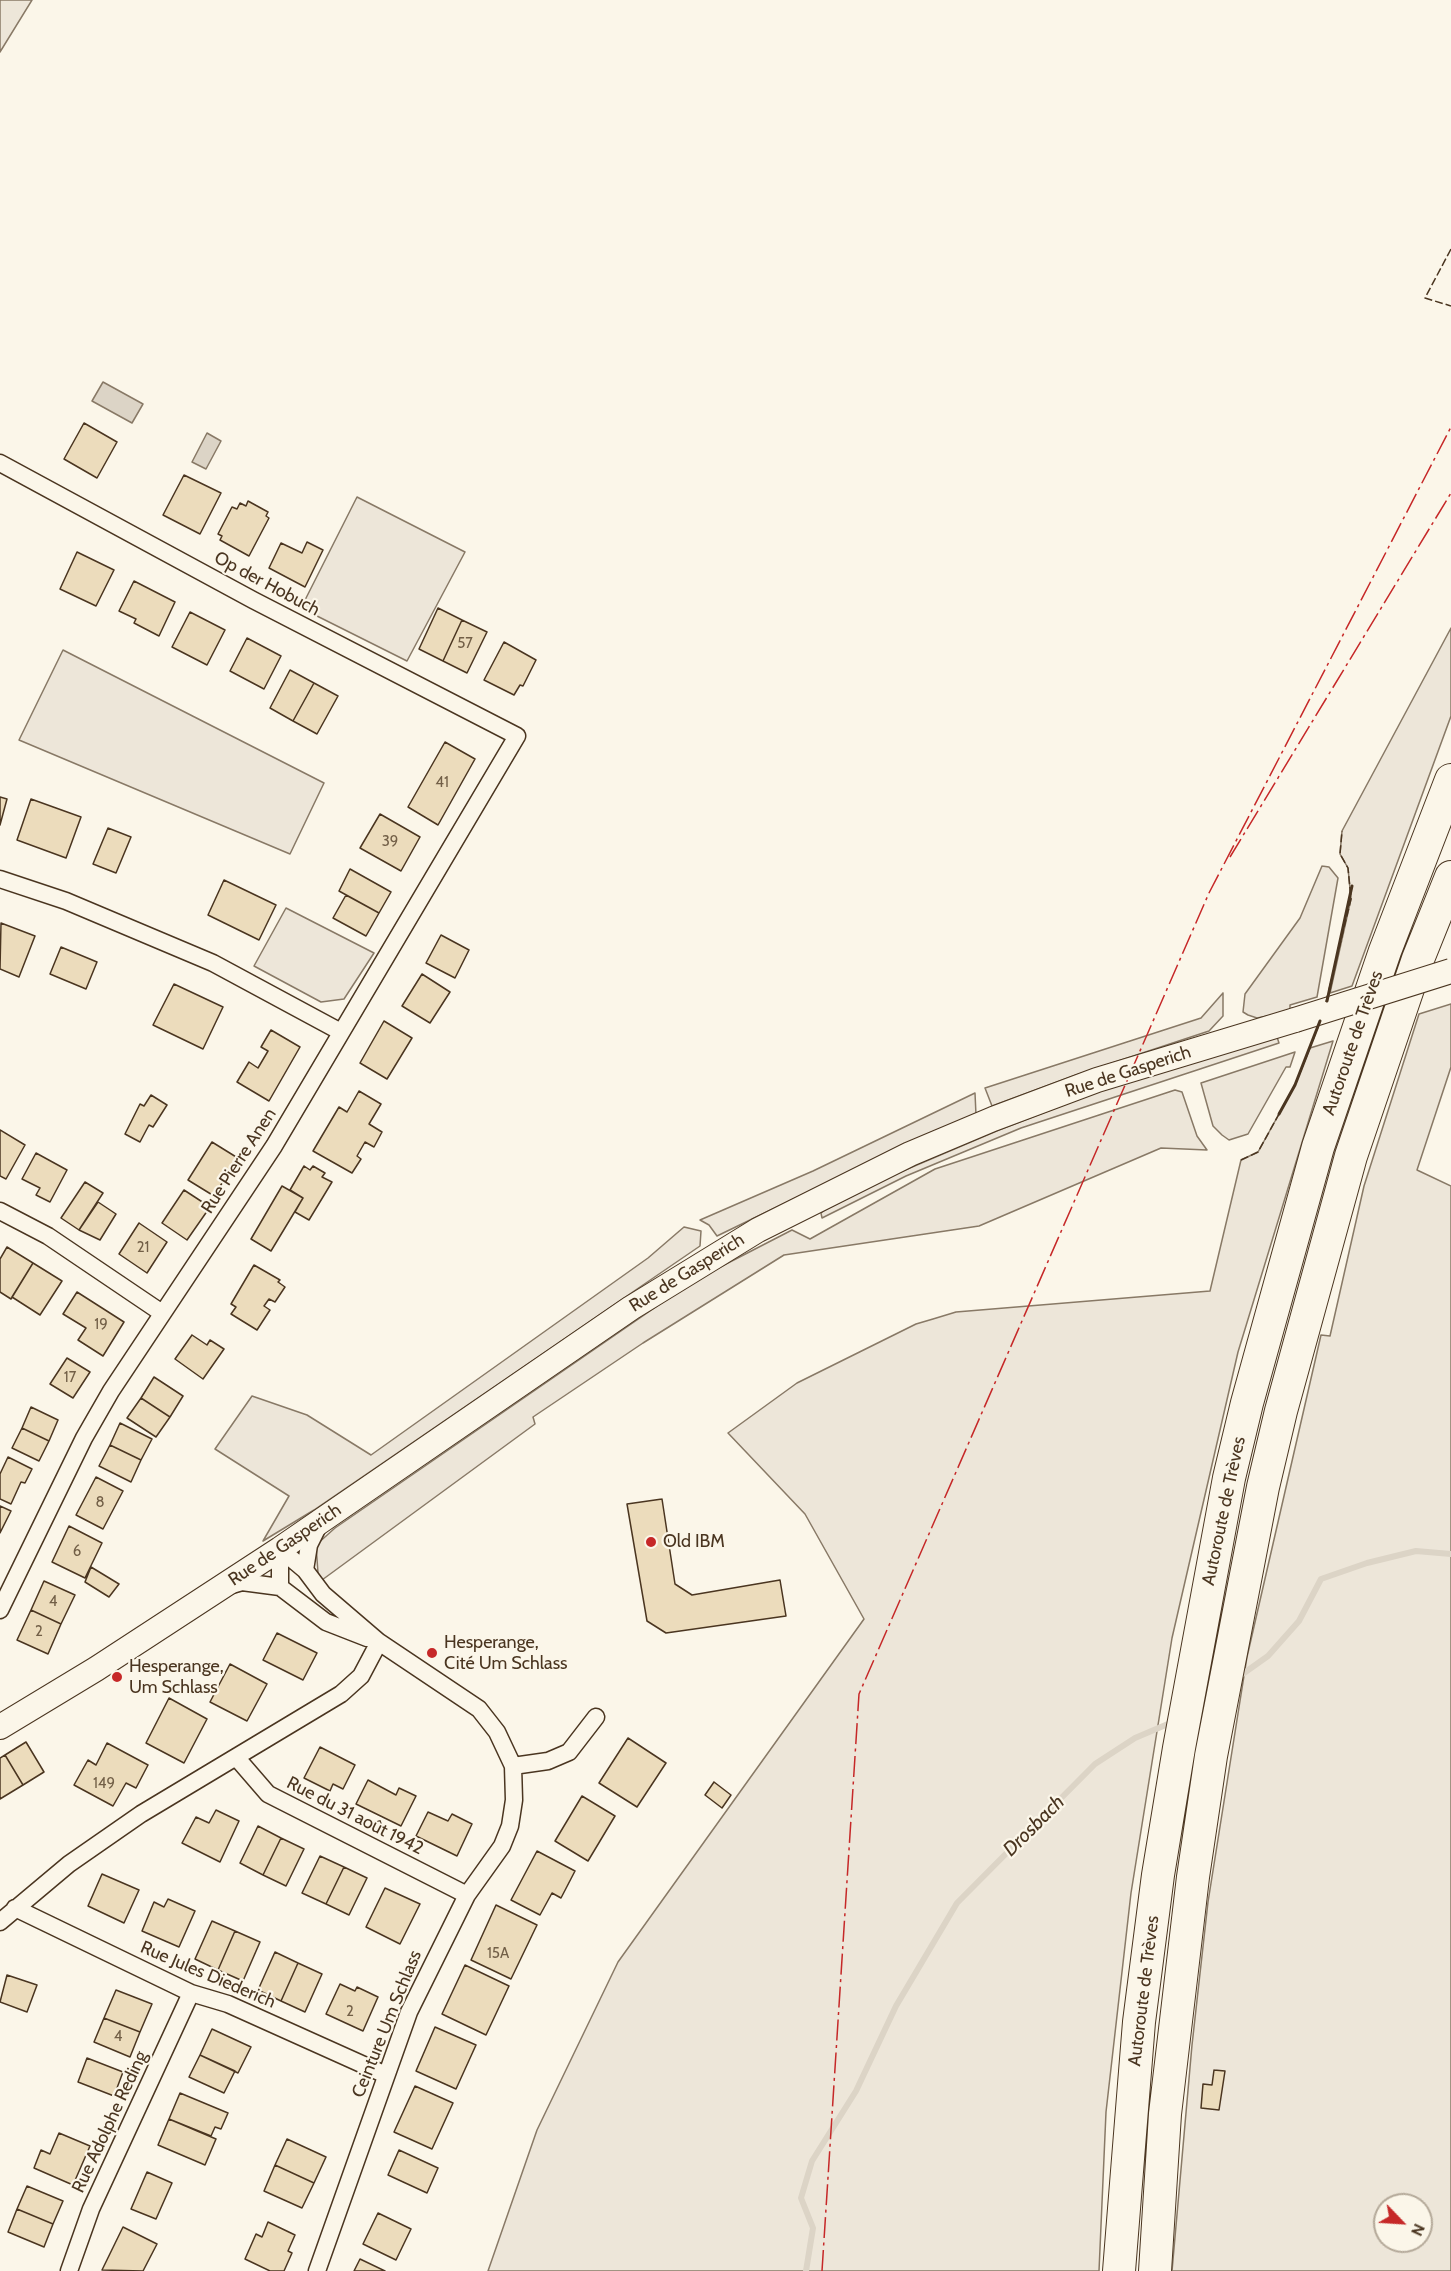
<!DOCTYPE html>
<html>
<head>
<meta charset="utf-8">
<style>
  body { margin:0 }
  #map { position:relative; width:1451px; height:2271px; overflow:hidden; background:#fbf6e9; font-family:Cabin,sans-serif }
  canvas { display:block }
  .north { position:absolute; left:1373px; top:2193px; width:60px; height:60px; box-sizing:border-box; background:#fbf6e9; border:2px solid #b4a999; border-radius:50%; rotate:115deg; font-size:16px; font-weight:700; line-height:24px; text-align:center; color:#4a3520 }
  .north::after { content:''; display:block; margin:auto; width:21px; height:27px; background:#c62828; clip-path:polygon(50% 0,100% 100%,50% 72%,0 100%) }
</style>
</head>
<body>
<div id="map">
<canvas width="1451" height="2271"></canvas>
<div class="north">N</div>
</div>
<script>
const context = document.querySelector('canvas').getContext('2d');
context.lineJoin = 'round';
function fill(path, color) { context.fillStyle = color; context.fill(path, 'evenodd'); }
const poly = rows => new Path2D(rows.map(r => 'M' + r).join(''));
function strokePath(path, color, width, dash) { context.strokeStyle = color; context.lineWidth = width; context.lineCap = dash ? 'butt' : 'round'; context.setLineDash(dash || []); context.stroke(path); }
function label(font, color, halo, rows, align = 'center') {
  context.font = font + ' Cabin,sans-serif'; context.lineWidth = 4.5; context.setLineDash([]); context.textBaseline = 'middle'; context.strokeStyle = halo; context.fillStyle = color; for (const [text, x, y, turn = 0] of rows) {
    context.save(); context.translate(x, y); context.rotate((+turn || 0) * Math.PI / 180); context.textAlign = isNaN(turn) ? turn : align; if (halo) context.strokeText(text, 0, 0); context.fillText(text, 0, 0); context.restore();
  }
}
const green = poly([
  [0,0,32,0,0,52,0,0],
  [357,497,465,552,407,661,301,608,357,497],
  [1451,628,1451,716,1352,986,1330,993,1351,899,1348,868,1340,854,1342,831,1451,628],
  [63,650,324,783,290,854,19,740,63,650],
  [1322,866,1329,867,1338,878,1317,997,1290,1005,1290,1010,1273,1015,1257,1018,1248,1015,1243,1012,1245,994,1300,918,1322,866],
  [286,908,374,953,344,999,321,1002,254,966,286,908],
  [1223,993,1223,1016,1209,1031,1076,1075,992,1106,985,1088,1201,1018,1223,993],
  [1451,1004,1451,1067,1417,1170,1451,1186,1451,2271,1172,2271,1192,2045,1208,1902,1247,1657,1321,1335,1330,1336,1364,1186,1419,1014,1451,1004],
  [1385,2205,1421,2205,1421,2241,1385,2241,1385,2205],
  [1277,1037,1279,1043,1021,1128,906,1176,822,1218,821,1213,825,1210,891,1176,999,1130,1097,1092,1277,1037],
  [1333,1041,1238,1352,1172,1638,1131,1893,1106,2112,1099,2271,488,2271,537,2130,618,1962,864,1619,805,1514,728,1433,797,1383,916,1324,933,1319,956,1312,1210,1291,1241,1160,1258,1152,1295,1085,1310,1048,1333,1041],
  [1295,1052,1290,1067,1286,1067,1248,1134,1229,1140,1222,1135,1213,1126,1201,1083,1295,1052],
  [1175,1090,1182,1092,1197,1136,1207,1150,1161,1148,979,1226,784,1255,643,1343,533,1417,535,1424,322,1580,318,1573,316,1545,335,1528,695,1280,792,1230,810,1239,935,1169,1175,1090],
  [975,1093,976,1115,932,1132,717,1236,709,1225,700,1220,813,1171,975,1093],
  [684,1227,701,1231,700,1246,314,1510,263,1541,289,1496,215,1449,252,1396,307,1415,371,1455,648,1258,684,1227]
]);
fill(green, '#ede6d9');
strokePath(green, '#887966', 1.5);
const water = poly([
  [103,382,143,404,132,423,92,401,103,382],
  [207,433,221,441,206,469,192,462,207,433]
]);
fill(water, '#dcd4c6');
strokePath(water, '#887966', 1.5);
strokePath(poly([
  [1237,1678,1268,1656,1299,1621,1321,1579,1367,1563,1416,1551,1451,1554],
  [806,2271,813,2228,801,2198,812,2161,856,2091,896,2006,957,1903,1095,1764,1135,1738,1175,1721]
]), '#dcd4c6', 6);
const building = poly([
  [84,423,117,442,97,478,64,459,84,423],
  [184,475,221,493,200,534,163,515,184,475],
  [248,501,268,512,266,516,269,518,249,556,220,540,222,536,218,534,232,507,237,509,240,503,246,506,248,501],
  [307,542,323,550,305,587,269,568,281,543,302,553,307,542],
  [77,552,114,570,96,606,60,589,77,552],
  [134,581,175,602,159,636,134,623,136,619,119,611,134,581],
  [438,608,462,620,443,661,419,649,438,608],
  [190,612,225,630,207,665,172,647,190,612],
  [462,620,487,632,467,673,443,661,462,620],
  [247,638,281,656,264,689,230,671,247,638],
  [504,642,536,660,523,686,520,685,514,695,484,680,504,642],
  [290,670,314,683,293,721,270,708,290,670],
  [314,683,338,696,317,734,293,721,314,683],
  [445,742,475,759,438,825,408,807,445,742],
  [0,797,7,799,0,825,0,797],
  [31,799,81,817,66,858,17,840,31,799],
  [380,814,420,837,401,871,360,848,380,814],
  [108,828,131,837,116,873,93,864,108,828],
  [350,869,391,892,379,913,339,891,350,869],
  [224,880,276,905,259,940,208,915,224,880],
  [346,895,379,913,366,936,333,918,346,895],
  [1,923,35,936,19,977,0,969,1,923],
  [441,935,469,950,455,978,426,963,441,935],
  [61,947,97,962,86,989,50,974,61,947],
  [422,974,450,992,430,1023,402,1006,422,974],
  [174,984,223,1007,203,1049,153,1025,174,984],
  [384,1021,412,1038,387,1079,360,1063,384,1021],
  [271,1030,300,1047,269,1101,237,1082,249,1062,258,1068,268,1051,261,1047,271,1030],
  [359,1091,381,1104,369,1124,382,1132,374,1147,365,1142,357,1156,361,1159,352,1173,313,1151,339,1107,347,1112,359,1091],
  [151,1095,167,1105,153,1127,149,1125,140,1142,125,1134,140,1104,144,1106,151,1095],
  [0,1130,25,1145,6,1179,0,1176,0,1130],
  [212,1142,241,1160,233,1174,229,1172,214,1196,188,1180,212,1142],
  [36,1153,67,1170,50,1202,36,1195,40,1188,22,1179,36,1153],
  [304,1166,310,1170,313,1166,325,1173,322,1177,332,1182,309,1220,295,1212,303,1198,290,1190,304,1166],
  [85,1182,103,1193,79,1230,61,1218,85,1182],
  [282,1186,303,1198,271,1251,251,1239,282,1186],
  [184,1190,210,1207,187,1240,162,1223,184,1190],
  [98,1202,116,1214,100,1240,79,1230,98,1202],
  [139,1223,167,1242,147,1273,119,1254,139,1223],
  [7,1247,33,1263,11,1299,0,1292,0,1259,7,1247],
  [33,1263,62,1281,40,1315,12,1297,33,1263],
  [254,1265,280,1280,278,1282,285,1287,275,1302,269,1299,264,1306,270,1310,257,1330,231,1314,236,1307,231,1304,254,1265],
  [77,1292,124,1322,103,1356,78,1340,86,1328,63,1314,77,1292],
  [192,1335,207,1345,210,1340,224,1349,203,1379,175,1359,192,1335],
  [67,1358,90,1372,73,1398,50,1384,67,1358],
  [154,1377,183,1396,170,1417,141,1398,154,1377],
  [141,1398,170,1417,156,1437,127,1418,141,1398],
  [31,1407,58,1420,49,1441,22,1428,31,1407],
  [120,1423,152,1439,141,1460,110,1445,120,1423],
  [22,1428,49,1441,39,1461,12,1448,22,1428],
  [110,1445,141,1460,131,1482,99,1466,110,1445],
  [8,1457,32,1469,25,1483,21,1482,11,1504,0,1499,0,1474,8,1457],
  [96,1477,123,1491,103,1529,76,1515,96,1477],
  [662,1499,675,1584,692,1595,780,1580,786,1616,666,1633,647,1621,627,1504,662,1499],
  [0,1506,11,1511,0,1533,0,1506],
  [69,1526,102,1543,85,1578,52,1562,69,1526],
  [91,1567,119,1584,109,1597,85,1582,91,1567],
  [44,1581,75,1595,61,1624,31,1610,44,1581],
  [31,1610,61,1624,48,1654,17,1640,31,1610],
  [277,1633,317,1653,303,1680,263,1660,277,1633],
  [230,1664,267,1684,247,1721,210,1702,230,1664],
  [169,1698,207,1719,184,1763,146,1743,169,1698],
  [628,1738,666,1763,637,1807,599,1783,628,1738],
  [26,1742,44,1772,23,1785,5,1755,26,1742],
  [107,1743,148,1765,136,1788,126,1783,113,1806,74,1785,88,1760,96,1765,107,1743],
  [320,1747,355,1765,343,1789,333,1784,330,1791,304,1778,320,1747],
  [5,1755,23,1785,0,1799,0,1758,5,1755],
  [368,1780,396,1795,399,1788,416,1796,401,1826,356,1804,368,1780],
  [714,1782,731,1795,722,1808,705,1795,714,1782],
  [582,1796,615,1816,588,1861,555,1841,582,1796],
  [216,1810,239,1821,220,1862,182,1843,196,1817,209,1823,216,1810],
  [428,1812,448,1821,452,1814,472,1824,457,1856,416,1836,428,1812],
  [258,1826,281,1838,263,1875,240,1863,258,1826],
  [281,1838,304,1849,286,1886,263,1875,281,1838],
  [537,1851,575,1871,561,1898,552,1893,540,1915,511,1900,537,1851],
  [320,1856,344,1867,326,1904,302,1893,320,1856],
  [344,1867,367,1878,349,1915,326,1904,344,1867],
  [102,1874,139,1890,124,1923,88,1906,102,1874],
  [385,1888,420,1904,400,1944,366,1927,385,1888],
  [168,1899,195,1911,179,1947,142,1931,154,1902,164,1907,168,1899],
  [496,1905,537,1925,511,1979,471,1960,496,1905],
  [212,1921,235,1931,218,1970,195,1959,212,1921],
  [235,1931,260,1942,243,1981,218,1970,235,1931],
  [275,1952,298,1963,281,2001,258,1990,275,1952],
  [298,1963,322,1974,305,2012,281,2001,298,1963],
  [465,1965,509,1986,486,2035,442,2014,465,1965],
  [7,1975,37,1985,27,2012,0,2002,7,1975],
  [340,1984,355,1991,357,1987,378,1997,363,2031,326,2014,340,1984],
  [116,1990,152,2004,140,2032,104,2018,116,1990],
  [104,2018,140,2032,130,2057,94,2042,104,2018],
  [435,2027,476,2045,456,2089,416,2071,435,2027],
  [212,2029,251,2047,238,2073,200,2055,212,2029],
  [200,2055,235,2071,224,2093,189,2077,200,2055],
  [87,2058,123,2072,114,2096,78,2082,87,2058],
  [1214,2070,1225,2071,1219,2110,1201,2108,1203,2084,1212,2085,1214,2070],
  [415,2086,453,2103,432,2149,394,2132,415,2086],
  [180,2093,228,2113,221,2129,215,2127,211,2136,169,2119,180,2093],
  [169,2119,216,2139,205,2165,158,2145,169,2119],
  [59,2133,90,2146,73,2185,34,2168,41,2150,50,2154,59,2133],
  [287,2139,326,2157,314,2183,275,2165,287,2139],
  [399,2150,438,2168,427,2193,388,2175,399,2150],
  [275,2165,314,2183,302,2208,264,2191,275,2165],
  [147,2172,172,2183,156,2219,131,2209,147,2172],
  [27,2186,63,2201,53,2224,17,2209,27,2186],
  [17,2209,53,2224,44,2247,8,2232,17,2209],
  [378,2213,411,2229,396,2260,363,2244,378,2213],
  [268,2222,295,2235,288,2251,292,2253,284,2271,270,2271,245,2259,256,2234,262,2237,268,2222],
  [123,2227,157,2244,143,2271,102,2270,123,2227],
  [360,2259,385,2271,354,2271,360,2259]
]);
fill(building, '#ecdcbc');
strokePath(building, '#4a3520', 1.5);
const street = poly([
  [0,463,253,600,517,736,274,1146,111,1391,84,1438,0,1610],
  [0,879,66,901,213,963,341,1032],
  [0,1211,48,1236,162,1313],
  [280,1549,305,1570,323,1594,379,1642,479,1709,497,1732,513,1766,514,1800,510,1826,502,1846,467,1895,409,2012,317,2271],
  [280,1549,280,1587],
  [305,1570,309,1545,320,1523],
  [228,1586,242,1582,280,1587,326,1622,367,1638],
  [236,1757,268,1794,467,1895],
  [513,1766,548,1761,569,1752,596,1717],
  [15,1908,191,1993,228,2004,386,2075],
  [0,1922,69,1864,141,1814,341,1694,361,1676,379,1642],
  [69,2271,91,2209,191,1993]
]);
const secondary = poly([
  [0,1727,96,1669,280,1549,631,1308,758,1230,910,1154,993,1119,1097,1080,1295,1020]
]);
const highway = poly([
  [1119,2271,1139,2022,1158,1875,1179,1748,1229,1478,1247,1403,1318,1147,1385,951,1451,780],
  [1155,2271,1165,2114,1193,1877,1211,1756,1263,1487,1281,1411,1351,1156,1418,959,1451,877]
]);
strokePath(street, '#4a3520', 19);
strokePath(secondary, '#4a3520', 26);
strokePath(highway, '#4a3520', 34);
strokePath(street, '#fbf6e9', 16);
strokePath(secondary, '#fbf6e9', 24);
strokePath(highway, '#fbf6e9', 32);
const secondaryBridge = poly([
  [1295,1020,1451,971]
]);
strokePath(secondaryBridge, '#4a3520', 26, []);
strokePath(secondaryBridge, '#fbf6e9', 24);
strokePath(poly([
  [1451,249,1425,298,1451,306],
  [1326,1002,1351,899,1348,868,1340,854,1342,831],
  [1241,1160,1258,1152,1295,1085,1320,1022]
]), '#4a3520', 1.5, [8, 3]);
strokePath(poly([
  [1327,1001,1352,886],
  [1279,1114,1295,1085,1320,1021]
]), '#4a3520', 3);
strokePath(poly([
  [1230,857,1451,493],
  [822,2271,859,1694,1209,893,1451,427]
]), '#c62828', 1.5, [21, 4.5, 3, 4.5]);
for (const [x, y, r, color] of [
  [651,1542,6,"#c62828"],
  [432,1653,6,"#c62828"],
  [117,1677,6,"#c62828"]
]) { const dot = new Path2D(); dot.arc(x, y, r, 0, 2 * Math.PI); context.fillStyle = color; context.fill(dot); strokePath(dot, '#fbf6e9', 2); }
label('15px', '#725f47', null, [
  ["57",465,644],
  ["41",442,783],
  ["39",390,842],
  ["21",143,1248],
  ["19",101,1325],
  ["17",70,1378],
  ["8",100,1503],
  ["6",77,1552],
  ["4",53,1602],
  ["2",39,1632],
  ["149",104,1784],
  ["15A",498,1954],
  ["2",350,2012],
  ["4",118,2037]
]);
label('18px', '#4a3520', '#fbf6e9', [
  ["Op der Hobuch",267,584,28],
  ["Autoroute de Trèves",1353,1043,-71],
  ["Rue de Gasperich",1128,1072,-18],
  ["Rue Pierre Anen",239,1161,-57],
  ["Rue de Gasperich",687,1273,-32],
  ["Autoroute de Trèves",1224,1511,-78],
  ["Rue de Gasperich",285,1545,-34],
  ["Rue du 31 août 1942",355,1816,27],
  ["Rue Jules Diederich",208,1975,23],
  ["Autoroute de Trèves",1144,1991,-83],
  ["Ceinture Um Schlass",387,2024,-68],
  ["Rue Adolphe Reding",110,2122,-65]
]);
label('18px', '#4a3520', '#fbf6e9', [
  ["Old IBM",663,1542],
  ["Hesperange,",444,1643],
  ["Cité Um Schlass",444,1664],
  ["Hesperange,",129,1667],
  ["Um Schlass",129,1688]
], 'left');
label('italic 20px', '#4a3520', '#fbf6e9', [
  ["Drosbach",1034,1826,-45]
]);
</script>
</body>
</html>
